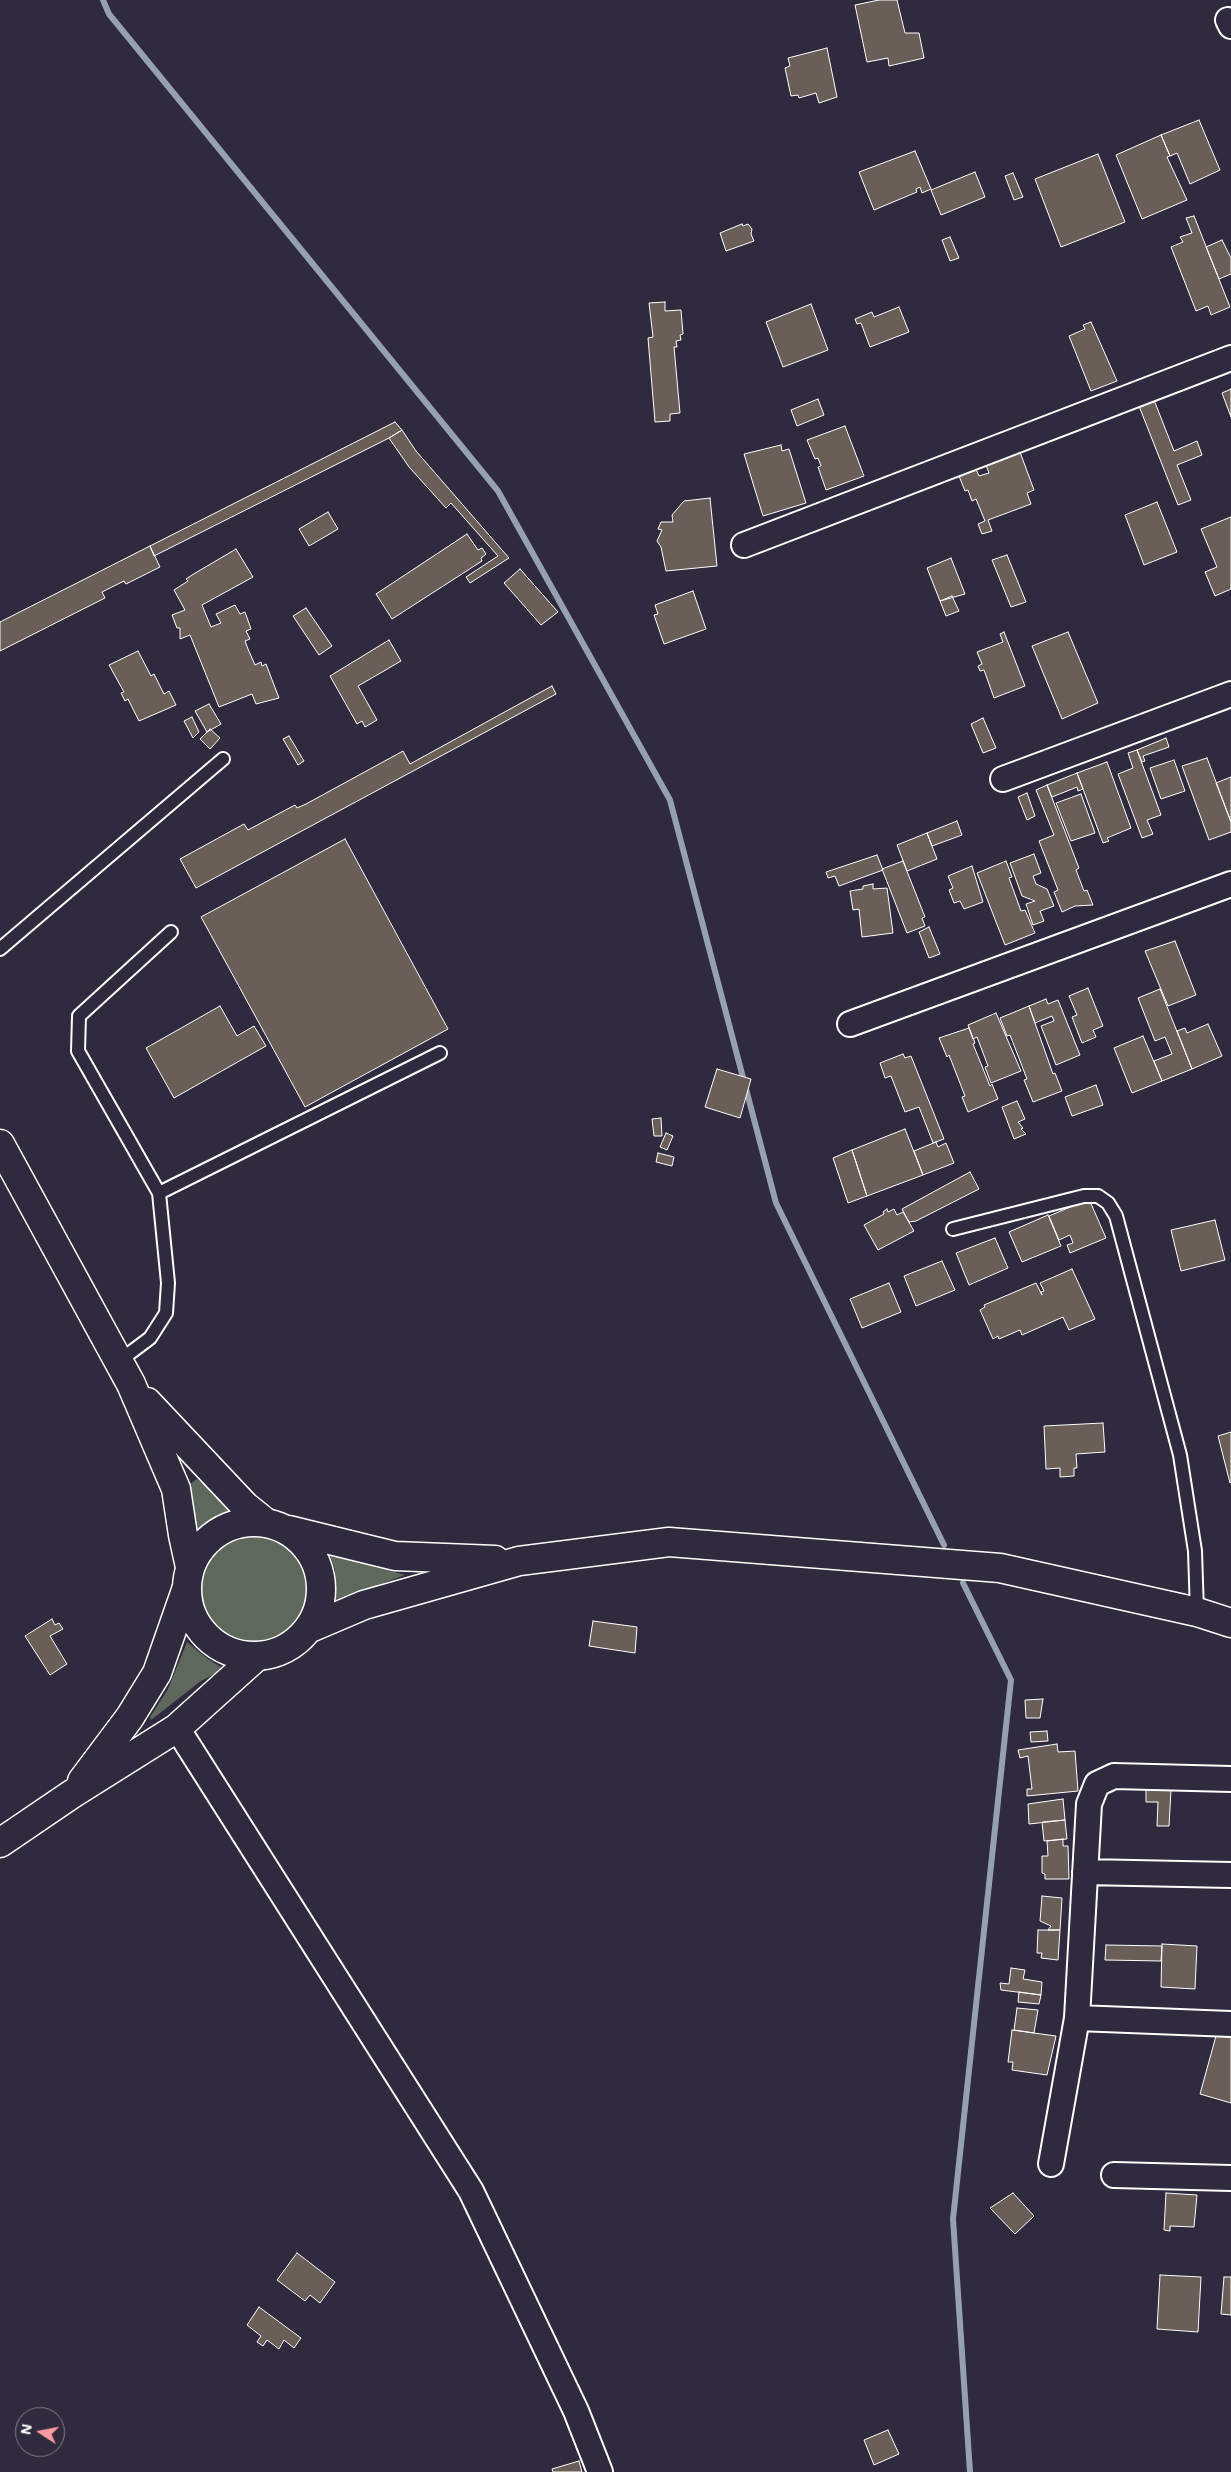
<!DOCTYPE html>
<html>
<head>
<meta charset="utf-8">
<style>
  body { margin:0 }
  #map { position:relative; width:1231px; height:2472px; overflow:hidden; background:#2f2a3d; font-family:Mali,sans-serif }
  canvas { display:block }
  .north { position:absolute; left:15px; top:2407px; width:50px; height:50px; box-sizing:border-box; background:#2f2a3d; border:1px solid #827f8b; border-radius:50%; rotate:281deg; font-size:14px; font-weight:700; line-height:20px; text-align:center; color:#fff }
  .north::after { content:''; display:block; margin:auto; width:18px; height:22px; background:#ff9aa2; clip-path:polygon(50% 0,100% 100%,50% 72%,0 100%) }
</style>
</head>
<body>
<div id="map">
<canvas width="1231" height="2472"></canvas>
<div class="north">N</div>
</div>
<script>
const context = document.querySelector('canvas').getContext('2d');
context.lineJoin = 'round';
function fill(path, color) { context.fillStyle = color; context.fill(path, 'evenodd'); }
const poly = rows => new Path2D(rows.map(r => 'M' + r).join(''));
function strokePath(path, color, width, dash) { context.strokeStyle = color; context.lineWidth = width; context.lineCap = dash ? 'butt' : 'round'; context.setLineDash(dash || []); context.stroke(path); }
fill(poly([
  [197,1479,233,1508,213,1519,195,1533,190,1484],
  '197 1589a56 56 0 1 1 112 0a56 56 0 1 1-112 0Z',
  [329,1554,405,1575,336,1601,335,1570],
  [187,1642,208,1659,224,1669,201,1681,151,1720,150,1717,168,1689]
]), '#5f685c');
strokePath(poly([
  [103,0,109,14,498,491,670,800,776,1203,944,1545],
  [963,1583,1011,1680,953,2219,970,2472]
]), '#95a1af', 6);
const building = poly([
  [879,0,897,0,905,33,919,33,924,58,889,66,888,58,867,62,855,5,879,0],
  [827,48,837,97,819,103,816,93,799,98,798,95,791,96,785,68,790,66,788,58,827,48],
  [1199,120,1220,170,1190,184,1177,153,1170,156,1161,135,1199,120],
  [1161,135,1170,156,1167,157,1187,200,1142,219,1116,155,1161,135],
  [915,151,931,189,922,193,920,187,916,189,917,192,874,210,859,172,915,151],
  [1098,154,1125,222,1061,247,1035,179,1098,154],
  [975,172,985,197,941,215,931,190,975,172],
  [1013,173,1023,197,1014,200,1005,176,1013,173],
  [1194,216,1230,307,1211,315,1208,306,1196,311,1171,247,1183,242,1180,237,1192,233,1186,218,1194,216],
  [742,224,743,226,748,224,752,229,751,234,754,241,726,251,720,233,742,224],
  [950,237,959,258,950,261,942,240,950,237],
  [1222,240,1231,258,1231,274,1219,279,1206,247,1222,240],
  [665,302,665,311,681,310,683,334,680,335,681,340,676,341,677,347,674,347,680,413,670,414,670,421,655,422,648,338,653,337,649,303,665,302],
  [811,304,828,350,783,367,766,322,811,304],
  [899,307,909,332,870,347,861,323,857,324,855,319,872,312,874,317,899,307],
  [1091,322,1117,381,1091,391,1069,336,1085,329,1083,325,1091,322],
  [1231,389,1231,417,1222,393,1231,389],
  [818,399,824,415,797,426,791,410,818,399],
  [1154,400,1174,451,1197,441,1202,455,1177,465,1191,500,1178,505,1139,406,1154,400],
  [395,422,402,430,389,438,154,556,150,546,395,422],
  [845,426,864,476,826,490,818,467,821,466,818,458,815,459,807,440,845,426],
  [402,430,416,451,509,558,470,583,466,577,498,556,451,503,446,508,409,467,389,438,402,430],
  [781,445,782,451,789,449,806,503,763,516,744,454,781,445],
  [1020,452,1034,490,1027,493,1031,504,988,520,992,531,982,534,978,524,985,521,976,499,972,501,968,490,965,491,959,476,976,469,979,476,989,473,986,465,1020,452],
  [710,498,717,566,666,571,661,547,657,541,662,530,658,529,661,522,673,522,672,515,684,501,710,498],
  [1157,502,1177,552,1144,565,1125,515,1157,502],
  [328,512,338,529,309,546,299,529,328,512],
  [1231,517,1231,589,1215,596,1205,572,1217,567,1201,529,1231,517],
  [467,534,478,550,482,548,486,554,481,558,482,561,392,619,376,594,467,534],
  [150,546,160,567,126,584,124,581,102,592,105,598,0,651,0,622,150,546],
  [236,549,253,577,202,605,211,627,221,623,216,614,235,605,240,614,245,612,251,629,246,631,250,639,245,641,248,649,255,665,261,662,262,666,266,664,279,698,256,704,252,694,219,707,190,635,180,639,180,628,177,628,172,615,185,610,174,590,188,581,186,579,192,575,236,549],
  [1007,555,1026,602,1011,607,992,560,1007,555],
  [951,558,965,594,940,601,927,568,951,558],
  [520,569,558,612,541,625,504,583,520,569],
  [693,591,706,629,664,644,654,615,658,614,655,605,693,591],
  [952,596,959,611,946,616,940,601,952,596],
  [306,608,332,646,319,655,293,616,306,608],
  [1004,632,1025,686,994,698,984,670,980,671,978,666,982,664,977,652,1003,642,1000,634,1004,632],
  [1068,632,1098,703,1062,719,1032,646,1068,632],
  [389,640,401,661,358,686,377,720,365,727,362,721,357,724,330,676,389,640],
  [138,651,151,676,154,674,164,694,169,691,176,705,139,721,128,699,125,701,121,693,124,692,109,665,138,651],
  [552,686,556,694,196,888,180,859,244,824,248,830,295,805,297,808,306,804,403,751,410,764,552,686],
  [209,704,221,724,207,732,195,711,209,704],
  [192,717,199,732,193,738,184,721,192,717],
  [983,718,996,748,983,753,971,724,983,718],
  [210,729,220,738,210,749,200,739,210,729],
  [289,736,304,761,298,765,283,739,289,736],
  [1166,738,1169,747,1143,756,1145,761,1142,762,1137,750,1166,738],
  [1137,750,1161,815,1147,820,1153,834,1142,838,1118,774,1133,768,1128,753,1137,750],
  [1207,758,1231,822,1231,832,1209,840,1182,766,1207,758],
  [1174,760,1185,791,1161,799,1150,768,1174,760],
  [1107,762,1131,828,1107,838,1109,841,1103,843,1077,773,1107,762],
  [1077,773,1083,789,1078,791,1077,787,1052,797,1047,785,1077,773],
  [1231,777,1231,822,1216,783,1231,777],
  [1047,785,1079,868,1076,870,1084,891,1087,890,1093,905,1075,906,1062,912,1054,892,1058,890,1039,841,1054,835,1036,790,1047,785],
  [1027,793,1035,816,1027,820,1018,797,1027,793],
  [1081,794,1095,833,1071,841,1056,803,1081,794],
  [957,821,962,835,932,846,927,833,957,821],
  [927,833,937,859,907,871,897,845,927,833],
  [345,839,448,1029,305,1107,201,917,345,839],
  [1034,854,1041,873,1033,876,1036,884,1047,889,1054,906,1040,911,1044,921,1033,925,1026,904,1035,901,1022,896,1010,863,1034,854],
  [877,855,883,870,839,886,835,876,828,878,826,872,877,855],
  [903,861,925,917,922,918,925,926,907,933,882,869,903,861],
  [1006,861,1012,877,1009,878,1021,911,1025,910,1035,933,1005,945,977,873,1006,861],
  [972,866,983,902,964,909,960,901,954,903,949,890,953,888,948,876,972,866],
  [873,884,873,889,887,888,893,933,862,937,859,909,853,910,850,891,863,889,863,886,873,884],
  [929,927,940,954,929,958,919,932,929,927],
  [1175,941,1196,995,1168,1006,1145,951,1175,941],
  [1088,988,1103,1026,1093,1030,1096,1037,1082,1043,1072,1017,1077,1015,1069,996,1088,988],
  [1160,989,1192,1069,1162,1081,1154,1061,1172,1054,1165,1037,1155,1041,1138,998,1160,989],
  [1046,999,1048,1004,1058,1000,1080,1055,1056,1065,1041,1026,1054,1021,1052,1016,1035,1023,1029,1006,1046,999],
  [220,1006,237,1036,254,1026,266,1046,174,1098,146,1048,220,1006],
  [1029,1006,1053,1074,1055,1073,1062,1091,1033,1102,1024,1080,1027,1079,1010,1035,1007,1036,1000,1018,1029,1006],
  [996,1013,1021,1071,991,1083,985,1067,988,1066,977,1037,973,1039,968,1025,996,1013],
  [1208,1024,1222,1056,1192,1069,1177,1031,1185,1028,1187,1033,1208,1024],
  [969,1028,975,1043,973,1044,990,1086,992,1084,998,1099,968,1112,962,1097,965,1096,949,1055,947,1057,939,1038,969,1028],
  [1143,1036,1162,1081,1132,1093,1114,1048,1143,1036],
  [903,1054,905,1058,911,1056,944,1139,933,1143,919,1107,905,1112,891,1076,885,1078,880,1063,903,1054],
  [717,1069,751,1079,740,1118,705,1107,717,1069],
  [1096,1085,1103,1105,1072,1116,1065,1097,1096,1085],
  [1017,1101,1025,1119,1018,1122,1023,1128,1021,1129,1026,1134,1014,1139,1002,1107,1017,1101],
  [661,1118,662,1136,654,1136,652,1119,661,1118],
  [905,1129,923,1175,867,1196,852,1150,905,1129],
  [666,1133,673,1136,667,1150,660,1147,666,1133],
  [936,1142,938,1147,946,1143,954,1163,923,1175,914,1151,936,1142],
  [852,1150,867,1196,848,1203,833,1158,852,1150],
  [658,1153,674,1157,672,1166,656,1162,658,1153],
  [970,1172,979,1189,916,1221,909,1222,902,1209,970,1172],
  [1089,1199,1106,1238,1070,1253,1067,1245,1073,1243,1070,1235,1059,1240,1049,1216,1089,1199],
  [887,1209,888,1212,894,1209,897,1215,903,1212,914,1231,878,1250,864,1225,884,1214,883,1212,887,1209],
  [1048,1215,1061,1246,1022,1262,1009,1232,1048,1215],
  [1215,1220,1225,1260,1181,1271,1171,1230,1215,1220],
  [995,1238,1008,1268,969,1285,956,1253,995,1238],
  [942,1261,955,1290,916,1306,904,1276,942,1261],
  [1072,1269,1095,1319,1069,1330,1063,1317,1022,1335,1020,1330,999,1339,998,1336,993,1339,980,1310,985,1307,984,1305,1036,1283,1042,1295,1041,1292,1044,1291,1040,1283,1072,1269],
  [889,1283,901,1312,862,1328,850,1299,889,1283],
  [1103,1423,1105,1452,1076,1454,1077,1468,1074,1468,1074,1476,1060,1477,1060,1468,1046,1469,1044,1426,1103,1423],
  [1231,1432,1231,1482,1230,1483,1218,1436,1231,1432],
  [52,1619,55,1625,59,1623,63,1629,50,1636,67,1664,50,1675,25,1636,52,1619],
  [593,1621,637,1627,635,1653,589,1646,593,1621],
  [1043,1699,1040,1718,1026,1718,1025,1700,1043,1699],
  [1047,1731,1048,1741,1031,1742,1030,1732,1047,1731],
  [1057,1744,1058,1752,1075,1751,1078,1791,1027,1796,1027,1789,1032,1789,1028,1756,1020,1758,1018,1750,1057,1744],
  [1146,1789,1171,1790,1169,1826,1157,1826,1158,1802,1146,1802,1146,1789],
  [1063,1799,1065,1820,1029,1824,1028,1804,1063,1799],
  [1065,1820,1067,1839,1044,1841,1042,1822,1065,1820],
  [1063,1839,1063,1846,1068,1846,1069,1879,1045,1879,1045,1874,1042,1873,1042,1856,1048,1856,1047,1841,1063,1839],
  [1042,1896,1062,1898,1060,1930,1048,1930,1051,1926,1040,1921,1042,1896],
  [1038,1930,1060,1930,1058,1960,1041,1958,1042,1953,1037,1953,1038,1930],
  [1162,1944,1197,1946,1195,1989,1161,1987,1162,1944],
  [1106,1945,1162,1946,1161,1961,1105,1960,1106,1945],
  [1011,1968,1025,1970,1023,1979,1042,1982,1041,1995,1001,1990,1000,1983,1009,1984,1011,1968],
  [1019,1992,1041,1995,1039,2004,1018,2002,1019,1992],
  [1017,2008,1038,2010,1034,2033,1014,2030,1017,2008],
  [1012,2030,1056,2036,1047,2075,1012,2070,1013,2062,1008,2062,1012,2030],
  [1216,2036,1231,2037,1231,2103,1200,2094,1216,2036],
  [1013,2193,1034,2216,1015,2234,990,2208,1013,2193],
  [1166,2193,1197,2195,1194,2227,1170,2226,1170,2231,1164,2230,1166,2193],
  [297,2253,335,2282,320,2303,310,2295,305,2301,277,2280,297,2253],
  [1160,2275,1201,2277,1198,2332,1157,2329,1160,2275],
  [1224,2277,1231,2277,1231,2315,1221,2314,1224,2277],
  [259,2307,301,2338,294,2348,284,2340,279,2349,267,2340,263,2346,257,2342,261,2336,247,2325,259,2307],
  [888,2430,899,2454,874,2465,864,2440,888,2430],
  [579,2461,582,2472,553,2472,552,2469,579,2461]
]);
fill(building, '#6a5e59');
strokePath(building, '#fff', 1);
const service = poly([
  [0,949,223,759],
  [159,1193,440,1053],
  [953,1229,1084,1196,1098,1196,1108,1203,1116,1216,1180,1455,1195,1551,1197,1612],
  [118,1362,150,1338,166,1313,168,1283,159,1193,78,1051,79,1016,171,932]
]);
const minor = poly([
  [1228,20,1231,26],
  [744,545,1231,358],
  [1003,779,1231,694],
  [850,1024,1231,884],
  [177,1728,471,2191,576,2411,600,2472],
  [1085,1872,1231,1875],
  [1077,2018,1231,2024],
  [1051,2164,1077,2018,1089,1804,1097,1784,1114,1776,1231,1779],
  [1114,2175,1231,2178]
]);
const tertiary = poly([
  [82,1781,130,1717,157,1673,186,1590],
  [0,1843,72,1794,177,1728,256,1657]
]);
const secondary = poly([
  [0,1144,131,1384,176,1489,183,1535,190,1567],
  [147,1402,245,1506,265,1522],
  '187 1589a67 67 0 1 1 134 0a67 67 0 1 1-134 0Z',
  [289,1530,395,1556,495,1560],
  [310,1628,364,1605,519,1561,669,1542,1000,1568,1197,1612,1231,1623]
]);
strokePath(service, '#fff', 16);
strokePath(minor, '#fff', 28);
strokePath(tertiary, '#fff', 31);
strokePath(secondary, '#fff', 31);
strokePath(service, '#2f2a3d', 12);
strokePath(minor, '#2f2a3d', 24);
strokePath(tertiary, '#2f2a3d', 28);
strokePath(secondary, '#2f2a3d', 28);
</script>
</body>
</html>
